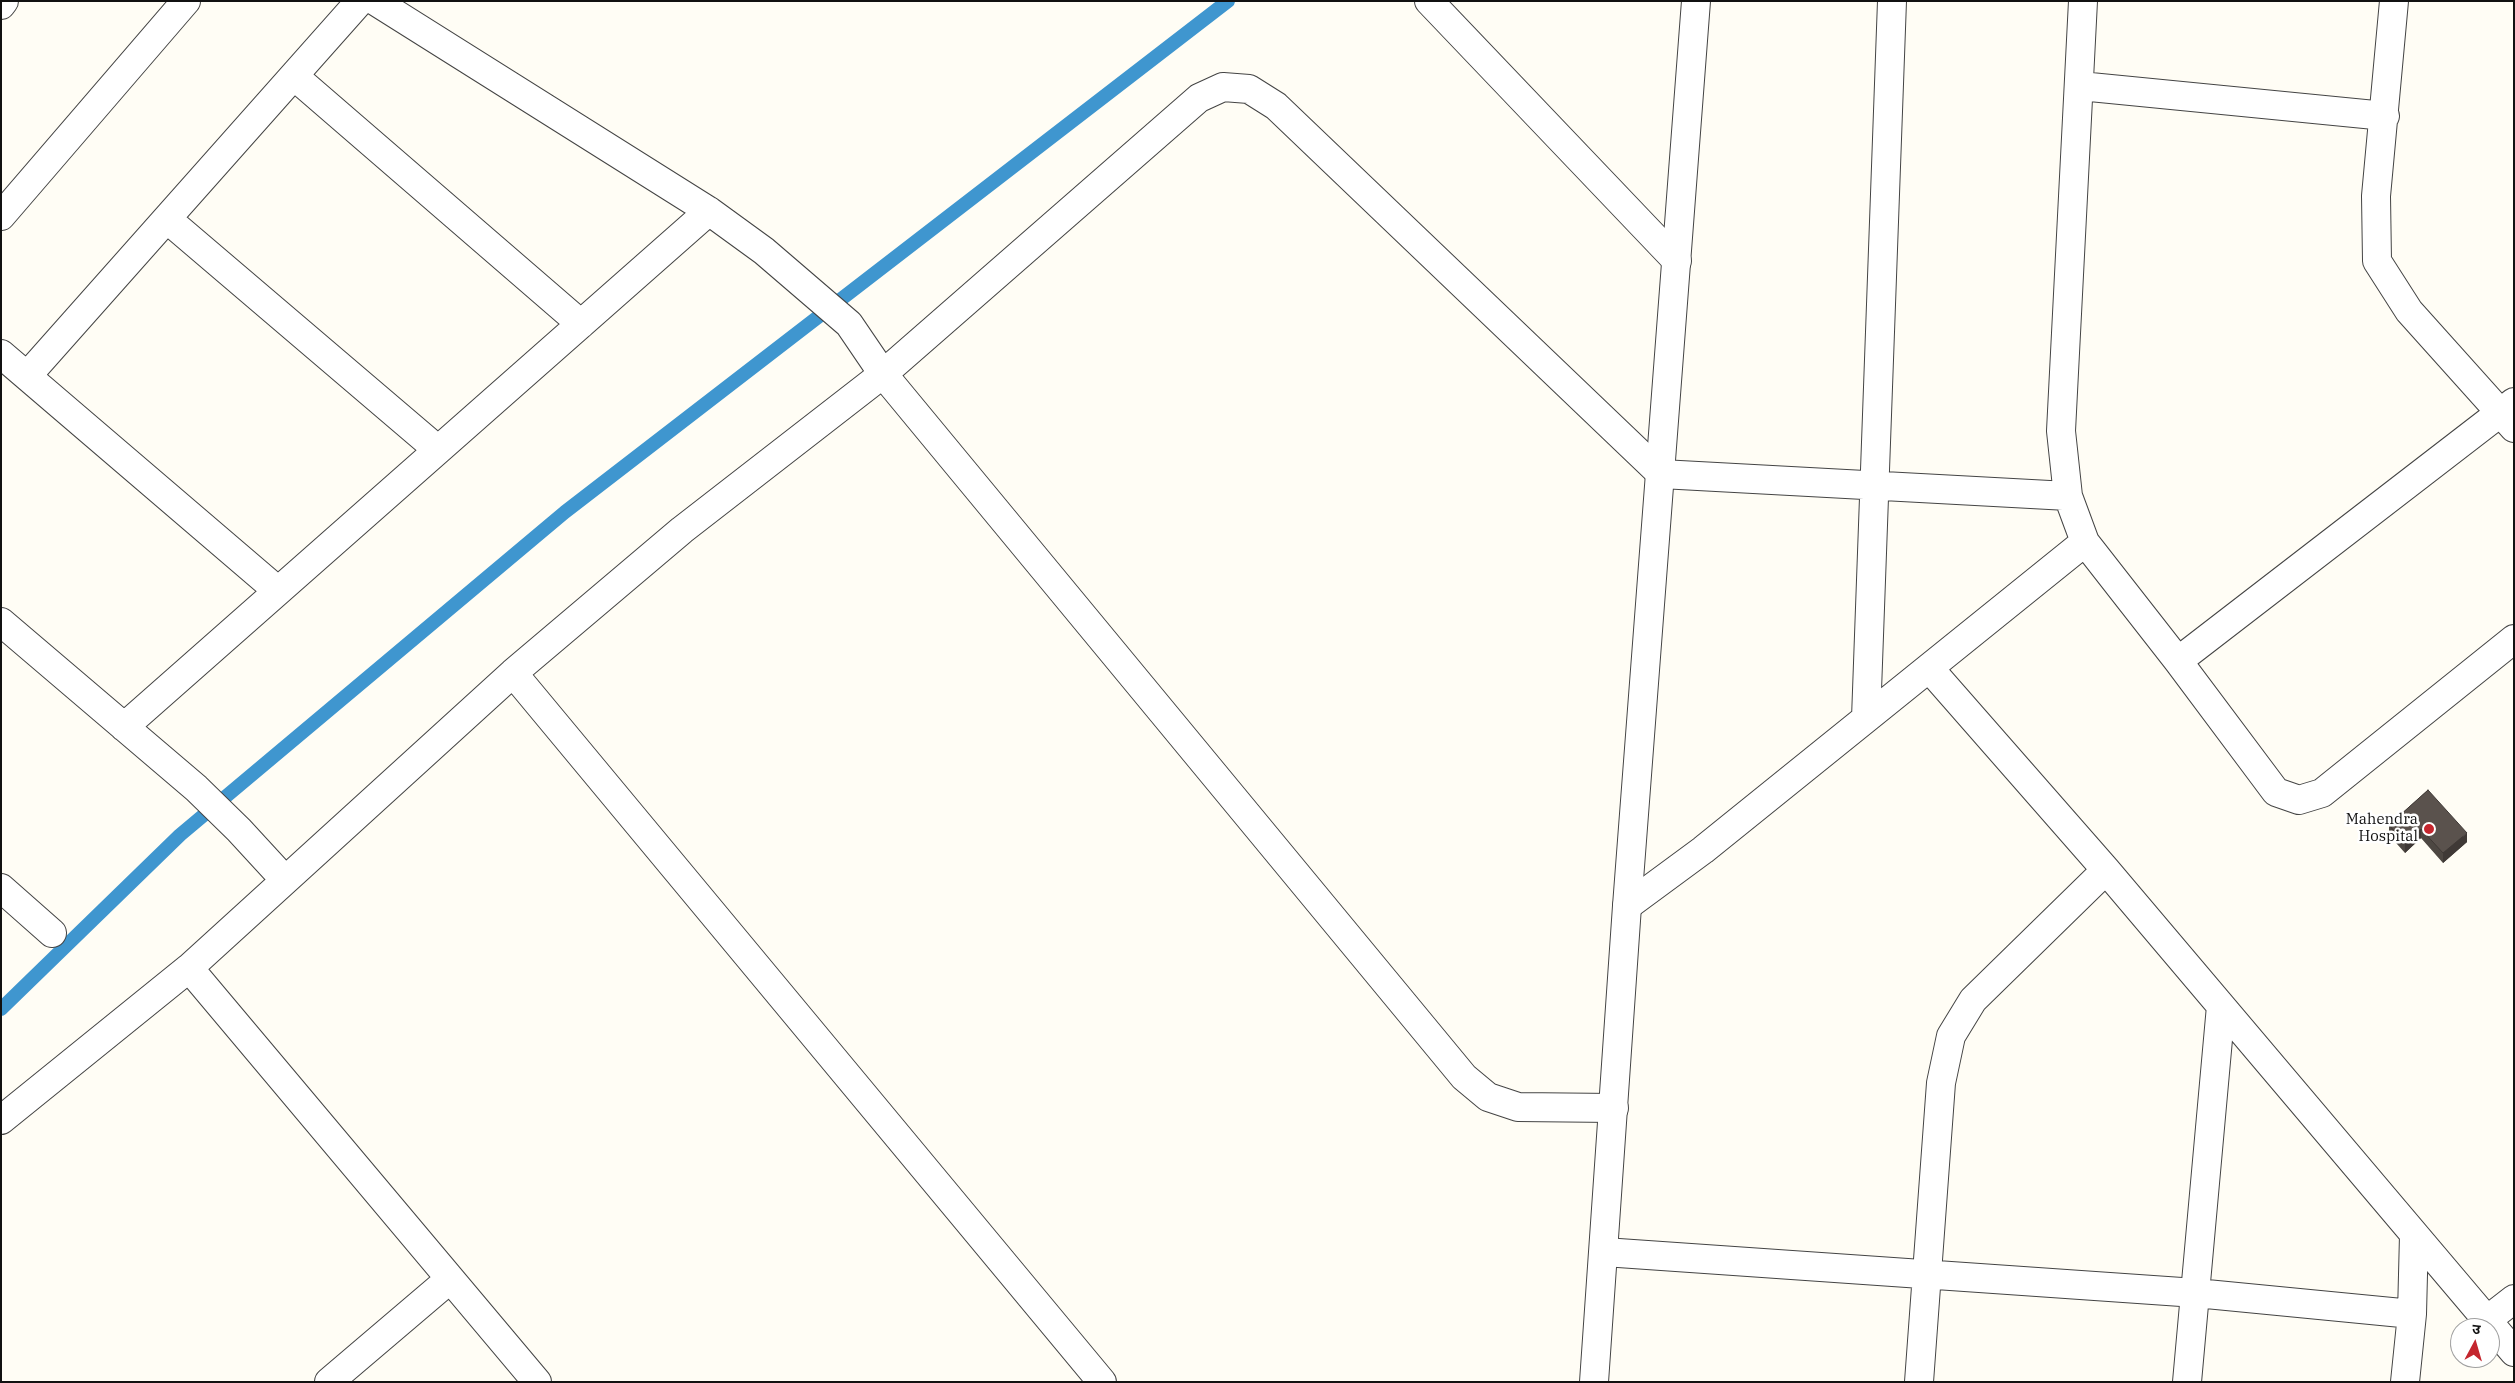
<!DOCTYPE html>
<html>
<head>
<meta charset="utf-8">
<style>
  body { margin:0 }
  #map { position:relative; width:2515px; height:1383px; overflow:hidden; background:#fffdf5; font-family:"IBM Plex Serif","Noto Sans Devanagari",serif }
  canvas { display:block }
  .frame { position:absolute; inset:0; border:2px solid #111; pointer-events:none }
  .north { position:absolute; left:2450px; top:1318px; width:50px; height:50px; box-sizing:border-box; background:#fff; border:1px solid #a0a0a0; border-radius:50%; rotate:6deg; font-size:14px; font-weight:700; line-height:20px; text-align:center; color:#111 }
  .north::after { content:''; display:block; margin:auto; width:18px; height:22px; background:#c4262e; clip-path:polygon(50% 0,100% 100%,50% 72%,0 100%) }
</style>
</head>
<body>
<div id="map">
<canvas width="2515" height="1383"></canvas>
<div class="frame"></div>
<div class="north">उ</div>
</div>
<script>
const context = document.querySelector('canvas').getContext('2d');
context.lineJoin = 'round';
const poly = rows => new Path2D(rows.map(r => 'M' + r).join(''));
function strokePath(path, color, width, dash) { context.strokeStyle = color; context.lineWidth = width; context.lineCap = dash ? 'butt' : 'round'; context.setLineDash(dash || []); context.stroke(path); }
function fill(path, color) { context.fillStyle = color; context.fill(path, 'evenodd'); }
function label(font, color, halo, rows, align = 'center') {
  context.font = font + ' "IBM Plex Serif",serif'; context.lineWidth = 5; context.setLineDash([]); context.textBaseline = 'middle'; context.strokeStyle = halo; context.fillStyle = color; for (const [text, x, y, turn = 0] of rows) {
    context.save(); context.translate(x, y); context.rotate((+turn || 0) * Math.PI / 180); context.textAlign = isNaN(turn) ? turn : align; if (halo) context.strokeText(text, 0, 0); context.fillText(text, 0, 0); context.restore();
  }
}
strokePath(poly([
  [1,1009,180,835,565,512,1228,1]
]), '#3f96cf', 14);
const minor = poly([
  [375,1,709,211,764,251,849,324,883,374,1464,1077,1488,1097,1518,1107,1614,1108],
  [1429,1,1677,261],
  [2083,1,2061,431,2068,496,2085,542,2178,661,2276,792,2299,800,2322,793,2514,639],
  [2394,1,2376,196,2377,261,2409,311,2514,428],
  [1,5,4,1],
  [294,76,581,324],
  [2080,86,2385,116],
  [1,216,186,1],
  [167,219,438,450],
  [1,354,278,591],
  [27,376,360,1],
  [1,622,196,788,239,830,285,880],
  [2178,661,2514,402],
  [1929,668,2106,870,2514,1352],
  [513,673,1102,1382],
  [1866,718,1892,1],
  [124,727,709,211],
  [1,888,52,933],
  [1627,906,1703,850,2085,542],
  [189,968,537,1382],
  [1,1120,189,968,513,673,682,530,883,374,1199,98,1223,87,1249,89,1276,106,1661,474,2068,496],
  [1604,1252,2196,1293,2412,1314],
  [2487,1320,2514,1299],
  [329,1382,450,1279],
  [1919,1382,1941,1083,1951,1036,1973,1000,2106,870],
  [2187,1382,2221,1006],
  [2405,1382,2412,1314,2414,1235]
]);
const tertiary = poly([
  [1594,1382,1627,906,1696,1]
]);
strokePath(minor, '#444', 30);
strokePath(tertiary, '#444', 30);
strokePath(minor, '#fff', 28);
strokePath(tertiary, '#fff', 28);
fill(poly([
  [2428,790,2467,842,2443,863,2421,838,2405,853,2389,835,2389,825]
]), '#4d4742');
fill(poly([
  [2421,829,2421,838,2405,853,2405,843],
  [2467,833,2467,842,2443,863,2443,853]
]), '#3f3936');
const building = poly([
  [2428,790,2467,833,2443,853,2421,829,2405,843,2389,825,2428,790]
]);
fill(building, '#5a524d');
strokePath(building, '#3f3936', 1);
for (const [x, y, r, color] of [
  [2429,829,6,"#c4262e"]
]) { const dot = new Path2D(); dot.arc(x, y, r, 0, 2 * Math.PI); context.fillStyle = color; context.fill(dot); strokePath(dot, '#fff', 2); }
label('15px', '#111', '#fff', [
  ["Mahendra",2418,820],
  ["Hospital",2418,837]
], 'right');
</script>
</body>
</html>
